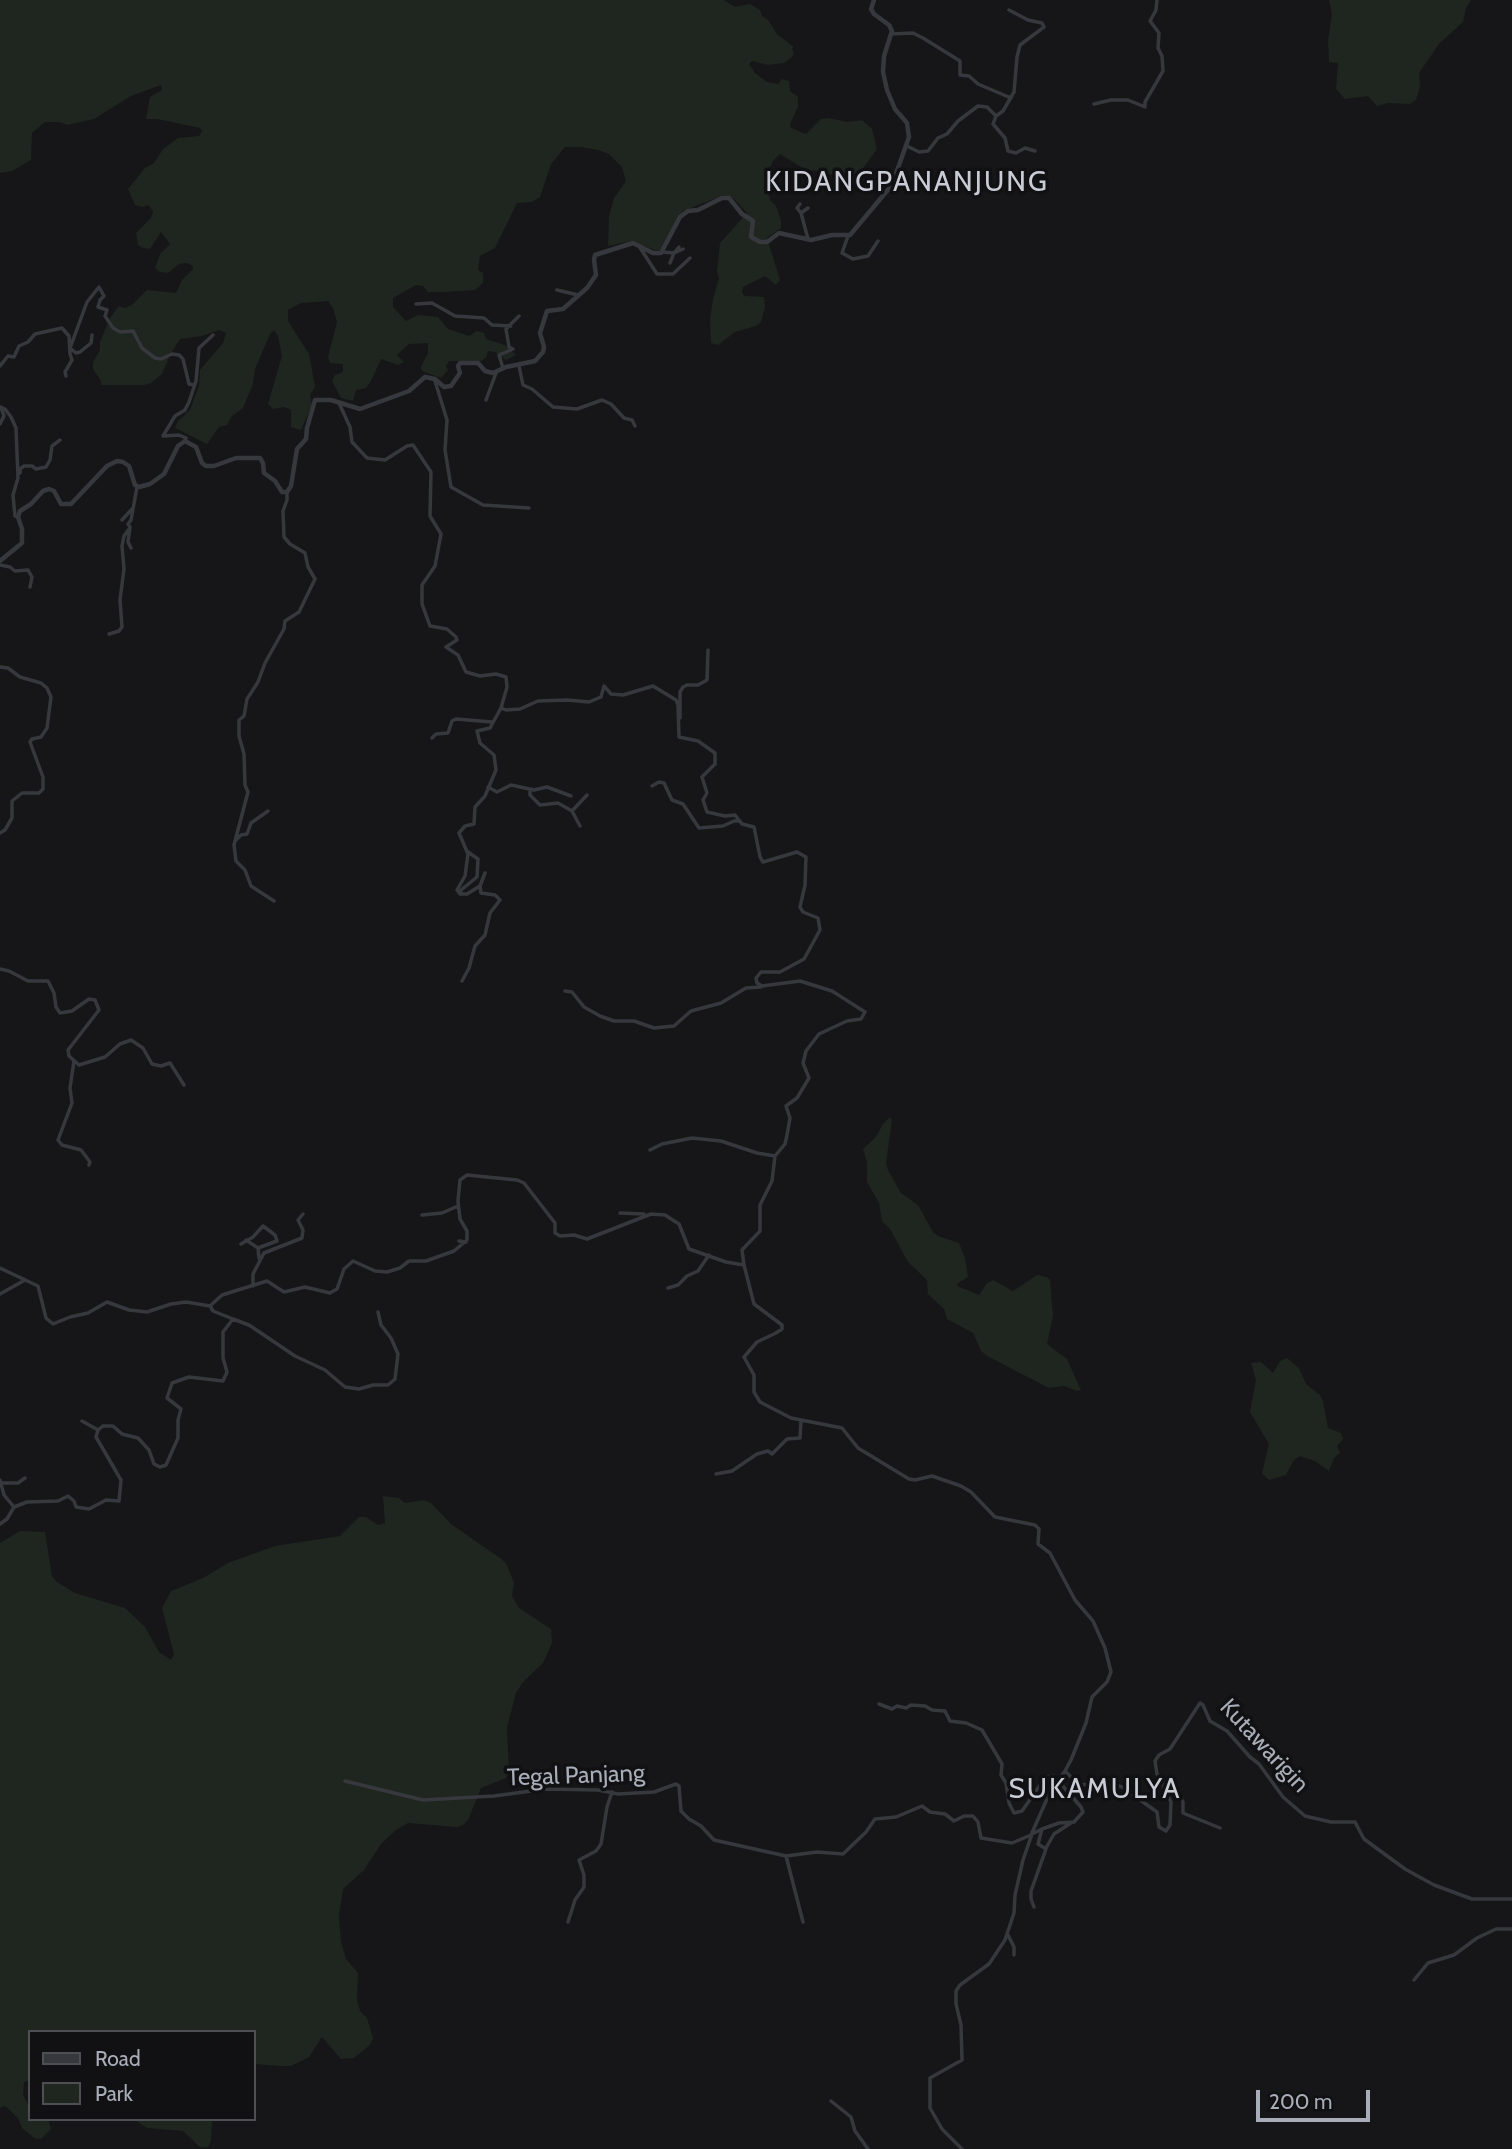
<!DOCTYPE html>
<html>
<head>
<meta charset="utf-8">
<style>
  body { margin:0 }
  #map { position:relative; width:1512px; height:2149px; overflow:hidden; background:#161618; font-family:Cabin,sans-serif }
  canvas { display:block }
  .legend { position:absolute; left:28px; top:2030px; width:228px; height:91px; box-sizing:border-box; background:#111113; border:2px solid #4d4f55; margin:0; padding:9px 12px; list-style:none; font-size:21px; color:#a8adb8 }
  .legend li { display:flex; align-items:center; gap:14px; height:35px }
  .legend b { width:35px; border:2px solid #4d4f55 }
  .scale { position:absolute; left:1256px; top:2090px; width:114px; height:32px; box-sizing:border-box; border:4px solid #a8adb8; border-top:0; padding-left:9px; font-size:21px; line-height:24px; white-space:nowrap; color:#a8adb8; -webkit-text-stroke:5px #111113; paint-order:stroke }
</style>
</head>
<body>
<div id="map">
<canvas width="1512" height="2149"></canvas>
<ul class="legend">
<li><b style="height:9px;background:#37383d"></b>Road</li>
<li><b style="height:19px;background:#1e261f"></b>Park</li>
</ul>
<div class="scale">200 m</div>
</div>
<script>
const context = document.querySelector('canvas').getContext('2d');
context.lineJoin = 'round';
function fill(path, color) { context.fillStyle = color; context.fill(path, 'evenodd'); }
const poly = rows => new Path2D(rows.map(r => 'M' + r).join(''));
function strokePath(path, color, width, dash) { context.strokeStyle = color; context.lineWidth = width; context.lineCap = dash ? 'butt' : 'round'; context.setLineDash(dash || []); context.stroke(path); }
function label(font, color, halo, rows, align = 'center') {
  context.font = font + ' Cabin,sans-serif'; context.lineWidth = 7; context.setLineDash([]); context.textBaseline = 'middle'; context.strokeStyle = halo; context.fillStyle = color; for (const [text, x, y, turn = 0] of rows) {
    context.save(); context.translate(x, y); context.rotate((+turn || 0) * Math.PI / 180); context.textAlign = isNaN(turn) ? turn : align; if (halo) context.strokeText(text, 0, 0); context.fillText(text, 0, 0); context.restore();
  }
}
fill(poly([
  [0,0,724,0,735,7,750,4,760,10,762,16,768,20,777,34,794,47,792,48,794,54,792,57,784,63,768,65,752,61,749,64,755,73,767,82,778,84,782,79,789,81,790,91,798,97,798,107,790,124,791,128,806,134,821,119,829,118,847,122,862,120,872,129,877,149,856,178,849,180,839,179,824,171,806,170,780,154,773,161,765,179,770,200,776,206,781,221,781,228,767,238,780,280,776,285,765,276,743,287,742,293,745,296,764,297,765,307,761,322,756,326,735,332,718,345,711,343,710,320,713,299,719,278,717,272,720,243,747,213,734,199,724,195,683,211,663,250,655,250,632,241,608,246,609,216,614,198,626,181,622,167,609,154,598,150,581,147,565,147,551,164,540,197,532,202,517,203,495,248,480,256,478,270,483,273,483,283,475,290,445,292,428,292,423,286,416,285,393,298,393,307,406,321,418,315,438,317,448,329,469,336,477,331,484,333,486,339,505,345,516,355,506,360,495,352,488,351,486,358,481,361,449,361,446,366,448,370,441,378,422,371,421,367,428,353,428,343,409,344,397,355,404,362,398,365,381,359,371,381,366,388,356,390,353,401,341,398,332,381,335,375,343,372,343,364,330,363,328,357,337,322,333,308,328,301,301,303,288,310,288,321,309,354,315,387,310,395,312,405,301,430,291,427,291,410,284,407,273,409,268,404,282,356,278,336,274,330,270,334,255,369,253,384,243,408,232,416,227,425,219,427,207,444,175,428,178,421,190,410,199,385,200,370,223,343,226,333,219,330,202,336,180,339,170,355,162,374,151,383,144,385,101,385,101,381,93,369,93,362,100,350,100,342,110,318,119,306,125,308,132,305,147,290,176,293,182,280,193,269,192,265,186,263,179,264,168,273,160,272,155,268,160,254,170,244,161,232,150,249,143,248,138,245,136,233,151,218,153,211,148,205,142,207,135,205,128,189,145,168,154,163,163,149,178,138,199,136,202,131,200,128,157,119,146,119,150,97,162,90,161,85,131,96,94,119,67,125,60,122,45,122,32,133,31,160,12,171,0,173],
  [1329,0,1471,0,1466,8,1463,22,1439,44,1419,73,1420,87,1416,100,1410,104,1388,103,1377,106,1368,96,1345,99,1336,89,1338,63,1329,62,1328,40,1332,14],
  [890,1117,892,1120,886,1163,888,1170,901,1193,918,1205,933,1232,938,1236,959,1243,965,1258,968,1277,958,1283,957,1286,979,1295,987,1283,993,1280,1013,1291,1037,1275,1047,1277,1050,1280,1053,1316,1047,1344,1067,1359,1081,1390,1077,1391,1064,1386,1049,1388,987,1356,981,1351,973,1333,947,1319,944,1309,928,1294,927,1280,908,1262,890,1229,882,1221,879,1203,867,1182,867,1162,863,1149,876,1137,883,1124],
  [1287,1358,1299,1368,1306,1384,1320,1395,1323,1401,1328,1428,1341,1433,1343,1439,1337,1446,1340,1453,1334,1458,1329,1471,1315,1461,1300,1456,1294,1460,1286,1475,1269,1480,1262,1473,1269,1444,1250,1412,1256,1380,1251,1363,1261,1362,1273,1373,1280,1361],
  [383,1496,399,1498,405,1503,424,1500,431,1503,451,1524,500,1558,506,1563,514,1583,512,1596,519,1608,551,1629,552,1643,543,1663,523,1682,516,1693,507,1727,509,1771,506,1778,481,1788,468,1820,463,1825,457,1827,408,1823,396,1830,381,1844,364,1870,343,1889,339,1915,341,1942,346,1959,358,1973,357,2000,360,2011,367,2018,373,2038,370,2045,354,2058,341,2059,322,2037,309,2057,291,2066,279,2066,254,2064,254,2032,30,2032,30,2080,24,2082,23,2095,30,2108,30,2119,48,2119,51,2129,41,2139,34,2138,22,2128,18,2118,5,2106,0,2108,0,1543,20,1531,45,1532,52,1576,57,1582,75,1593,125,1608,145,1627,159,1652,171,1660,174,1654,162,1608,171,1591,203,1578,228,1563,275,1546,340,1536,359,1517,366,1517,378,1525,385,1523],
  [134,2119,212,2119,211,2141,208,2147,200,2147,183,2131,147,2128]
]), '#1e261f');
strokePath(poly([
  [891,34,913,33,923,38,960,61,960,75,969,76,978,84,1011,98],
  [1094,104,1111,100,1128,100,1145,107,1145,102,1163,71,1162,56,1158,48,1159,33,1150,21,1156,10,1157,0],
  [996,116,993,124,1005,138,1008,151,1016,153,1025,148,1035,151],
  [907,146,919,152,928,151,938,138,947,134,958,121,978,106,987,107,996,116,1003,111,1014,92,1017,57,1020,45,1044,27,1042,23,1028,20,1009,10],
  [800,204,797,208,801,213],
  [848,236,842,253,853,259,868,256,878,241],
  [808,239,801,213,808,208],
  [639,246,657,274,673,274,690,258],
  [663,252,674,253,679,247],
  [670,263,674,253,683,249],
  [557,290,578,295],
  [416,304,432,303,455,316,484,318,492,325,511,326],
  [92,335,91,343,80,352,76,353,70,348,87,302,99,287,104,296,100,300,98,307,107,310,105,316,113,328,120,332,133,331,142,348,155,358,161,359,172,354,179,355,183,359,189,384,194,385],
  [0,366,8,356,14,357,19,346,28,342,35,334,62,328,69,336,70,354,72,360,65,372,66,376],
  [519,366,523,385,532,389,553,407,577,409,602,400,611,404,624,418,632,420,635,426],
  [503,368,499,355,513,349,509,347,506,329,519,316],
  [435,381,447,420,445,450,451,487,483,505,529,508],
  [486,400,496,373],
  [339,403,350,427,352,442,367,458,385,460,407,446,413,445,431,472,430,516,441,534,435,566,422,585,422,604,430,626,447,629,456,637,457,640,446,647,458,655,466,672,480,676,496,674,506,677,507,687,501,708],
  [0,407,5,409,11,417,16,428,18,478,13,495,15,516,18,517],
  [0,424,4,416,1,407],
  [185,441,186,438,179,435,163,436,175,416,185,410,189,402,196,381,199,348,213,335],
  [20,473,20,469,24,466,32,466,36,469,46,467,50,460,52,446,60,440],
  [122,520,132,509],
  [131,548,128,542,130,527,128,524,131,520,137,487],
  [0,565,10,567,15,571,28,570,32,577,30,587],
  [109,634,119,631,122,627,120,600,124,569,122,546,124,536,129,529],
  [0,667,8,668,20,677,41,683,47,688,51,697,47,728,41,737,32,739,30,742,43,777,43,789,39,793,22,793,12,801,12,818,5,830,0,833],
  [680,718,680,692,683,687,687,685,698,685,707,680,708,650],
  [432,738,436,734,448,733,452,721,456,719,492,722],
  [652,786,659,782,664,783,672,800,683,804,699,828,723,826,734,821,740,821],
  [488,787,497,792,511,785,534,790,547,787,571,796],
  [530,790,530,795,540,805,558,803,572,811,587,795],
  [572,811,580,826],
  [236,840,241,835,247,834,251,823,268,811],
  [480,886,485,873],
  [460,894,461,890,477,877,478,859,468,852],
  [274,901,251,886,245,870,236,861,234,845,248,792,245,785,244,754,239,736,239,720,244,716,247,699,258,682,265,663,284,629,285,621,299,612,315,579,308,567,305,553,290,544,284,537,283,511,287,500,287,492],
  [0,969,9,971,28,981,48,981,54,993,56,1007,60,1013,72,1011,89,999,95,1000,99,1010,68,1050,69,1056,79,1065,105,1057,120,1044,131,1040,143,1048,152,1064,161,1066,170,1063,184,1085],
  [462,981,469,968,475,946,485,935,490,913,500,900,495,895,481,893,480,886,467,894,460,894,457,890,465,876,468,854,459,833,465,826,474,824,475,807,485,796,496,770,494,755,480,743,477,731,490,728,501,708,506,710,520,709,538,701,567,700,589,702,601,697,604,686,611,694,623,695,653,686,676,700,678,705,679,737,698,741,715,753,715,764,702,777,707,793,703,800,707,812,725,816,735,815,742,824,754,827,760,857,763,862,797,852,806,857,805,885,800,907,803,912,818,918,820,930,804,959,780,972,761,972,756,978,757,983,762,986,800,981,832,991,865,1012,861,1019,847,1021,819,1034,806,1051,803,1063,809,1078,797,1098,786,1106,790,1118,787,1135,785,1144,775,1156,772,1181,760,1205,760,1231,742,1250,744,1265],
  [565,991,572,992,584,1007,600,1016,614,1021,634,1021,654,1028,674,1026,691,1011,721,1003,746,988,761,987],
  [74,1061,70,1088,72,1103,58,1140,62,1145,81,1150,90,1162,89,1165],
  [650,1150,662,1144,692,1138,721,1141,757,1153,775,1156],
  [620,1213,644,1214],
  [422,1215,442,1213,458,1206],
  [246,1240,258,1248],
  [459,1241,466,1242],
  [241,1244,253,1237,263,1226,275,1235,277,1241,258,1248,259,1258],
  [0,1268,38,1286,46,1318,53,1324,70,1317,88,1313,107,1302,129,1310,147,1312,171,1304,186,1302,210,1306,213,1311,233,1319,223,1332,223,1358,227,1372,223,1381,189,1377,172,1383,167,1398,181,1409,178,1420,178,1438,166,1465,160,1467,154,1464,149,1450,138,1438,122,1434,113,1426,103,1426,98,1430,96,1437,121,1480,119,1501,106,1500,89,1509,76,1507,74,1501,68,1496,58,1501,27,1502,14,1507,7,1519,0,1524],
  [253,1286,253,1274,264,1253,302,1238,303,1230,298,1220,303,1214],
  [668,1288,678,1285,687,1276,698,1271,709,1255],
  [0,1294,25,1280],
  [210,1306,222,1295,267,1281,284,1292,305,1287,330,1293,337,1289,344,1269,353,1261,375,1271,387,1272,400,1268,409,1261,426,1261,454,1251,467,1240,467,1231,460,1219,458,1201,460,1180,467,1175,517,1180,524,1183,555,1223,555,1233,560,1236,574,1235,587,1239,651,1214,665,1215,679,1224,689,1249,726,1262,744,1265,754,1304,782,1325,782,1329,776,1333,757,1342,744,1357,754,1375,754,1392,760,1402,791,1418,842,1428,858,1448,909,1479,915,1480,932,1476,961,1486,971,1492,995,1517,1035,1525,1039,1529,1038,1544,1050,1553,1075,1600,1093,1621,1105,1648,1111,1672,1107,1682,1092,1697,1086,1723,1071,1760,1065,1771,1051,1790,1031,1835,1012,1843,981,1838,978,1822,973,1816,964,1816,954,1821,945,1814,930,1812,922,1806,896,1817,875,1819,866,1832,843,1854,817,1852,786,1856,714,1840,701,1826,689,1819,681,1811,679,1786,676,1784,654,1792,618,1794,598,1790,546,1789,494,1796,423,1800,345,1781],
  [233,1319,249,1325,295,1356,325,1370,345,1387,359,1389,373,1385,388,1385,395,1379,398,1354,391,1338,381,1325,378,1312],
  [82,1421,98,1430],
  [716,1474,732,1471,757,1454,768,1451,772,1454,787,1439,800,1438,801,1421],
  [0,1480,4,1495,14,1507],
  [1,1483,18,1483,25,1478],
  [879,1704,892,1709,897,1706,906,1708,911,1705,925,1706,932,1710,945,1711,950,1721,966,1723,982,1730,1002,1764,1001,1775,1006,1783,1009,1803,1014,1813,1022,1811,1043,1781,1047,1777,1054,1776,1081,1807,1083,1812,1074,1822,1059,1823,1042,1829],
  [1065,1771,1078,1784,1101,1786,1112,1784,1122,1787,1157,1812,1159,1827,1166,1831,1170,1825,1171,1802,1157,1774,1155,1761,1159,1755,1170,1749,1200,1703,1203,1705,1210,1721,1227,1731,1250,1757,1259,1764,1283,1797,1305,1816,1331,1822,1355,1822,1364,1839,1405,1869,1434,1885,1472,1899,1512,1899],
  [1161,1780,1177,1790,1183,1802,1183,1813,1220,1828],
  [1046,1848,1054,1834,1071,1823],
  [786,1856,803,1922],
  [568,1922,575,1900,584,1887,584,1875,579,1860,596,1851,601,1844,607,1807,612,1792],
  [1008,1935,1014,1947,1014,1955],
  [1414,1980,1428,1963,1454,1955,1477,1938,1496,1929,1512,1929],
  [831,2101,851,2117,855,2131,868,2149],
  [962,2149,942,2129,930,2108,930,2078,962,2060,961,2025,956,2004,956,1991,960,1985,989,1964,1005,1940,1014,1913,1015,1895,1023,1860,1032,1834,1042,1829,1038,1844,1046,1849,1031,1891,1031,1899,1034,1907]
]), '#37383d', 3.5);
strokePath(poly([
  [0,561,22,543,22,529,18,517,20,511,31,504,43,491,49,489,54,491,61,504,71,504,107,466,117,461,123,462,129,466,135,485,139,487,150,484,164,474,178,446,185,441,196,447,202,463,206,466,214,466,236,458,260,458,263,463,264,473,275,481,282,492,287,492,291,486,297,449,306,439,307,428,315,400,331,400,360,409,409,391,425,377,435,379,444,387,451,386,460,373,458,366,460,363,478,363,485,371,493,373,506,367,535,361,543,352,544,347,540,333,547,311,563,309,587,288,596,275,594,260,595,255,633,243,653,253,661,253,680,217,688,211,698,210,722,198,729,198,742,214,753,221,751,237,760,242,767,242,779,233,811,240,832,235,850,235,892,185,909,137,907,123,895,109,887,90,883,72,884,56,892,31,889,25,874,14,871,9,874,0]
]), '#37383d', 4.5);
label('24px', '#a8adb8', '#111113', [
  ["Kutawarigin",1264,1746,47],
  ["Tegal Panjang",576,1776,-2]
]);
context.letterSpacing = '2px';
label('28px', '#c9ccd4', '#111113', [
  ["KIDANGPANANJUNG",907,183],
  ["SUKAMULYA",1095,1790]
]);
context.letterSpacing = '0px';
</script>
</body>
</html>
